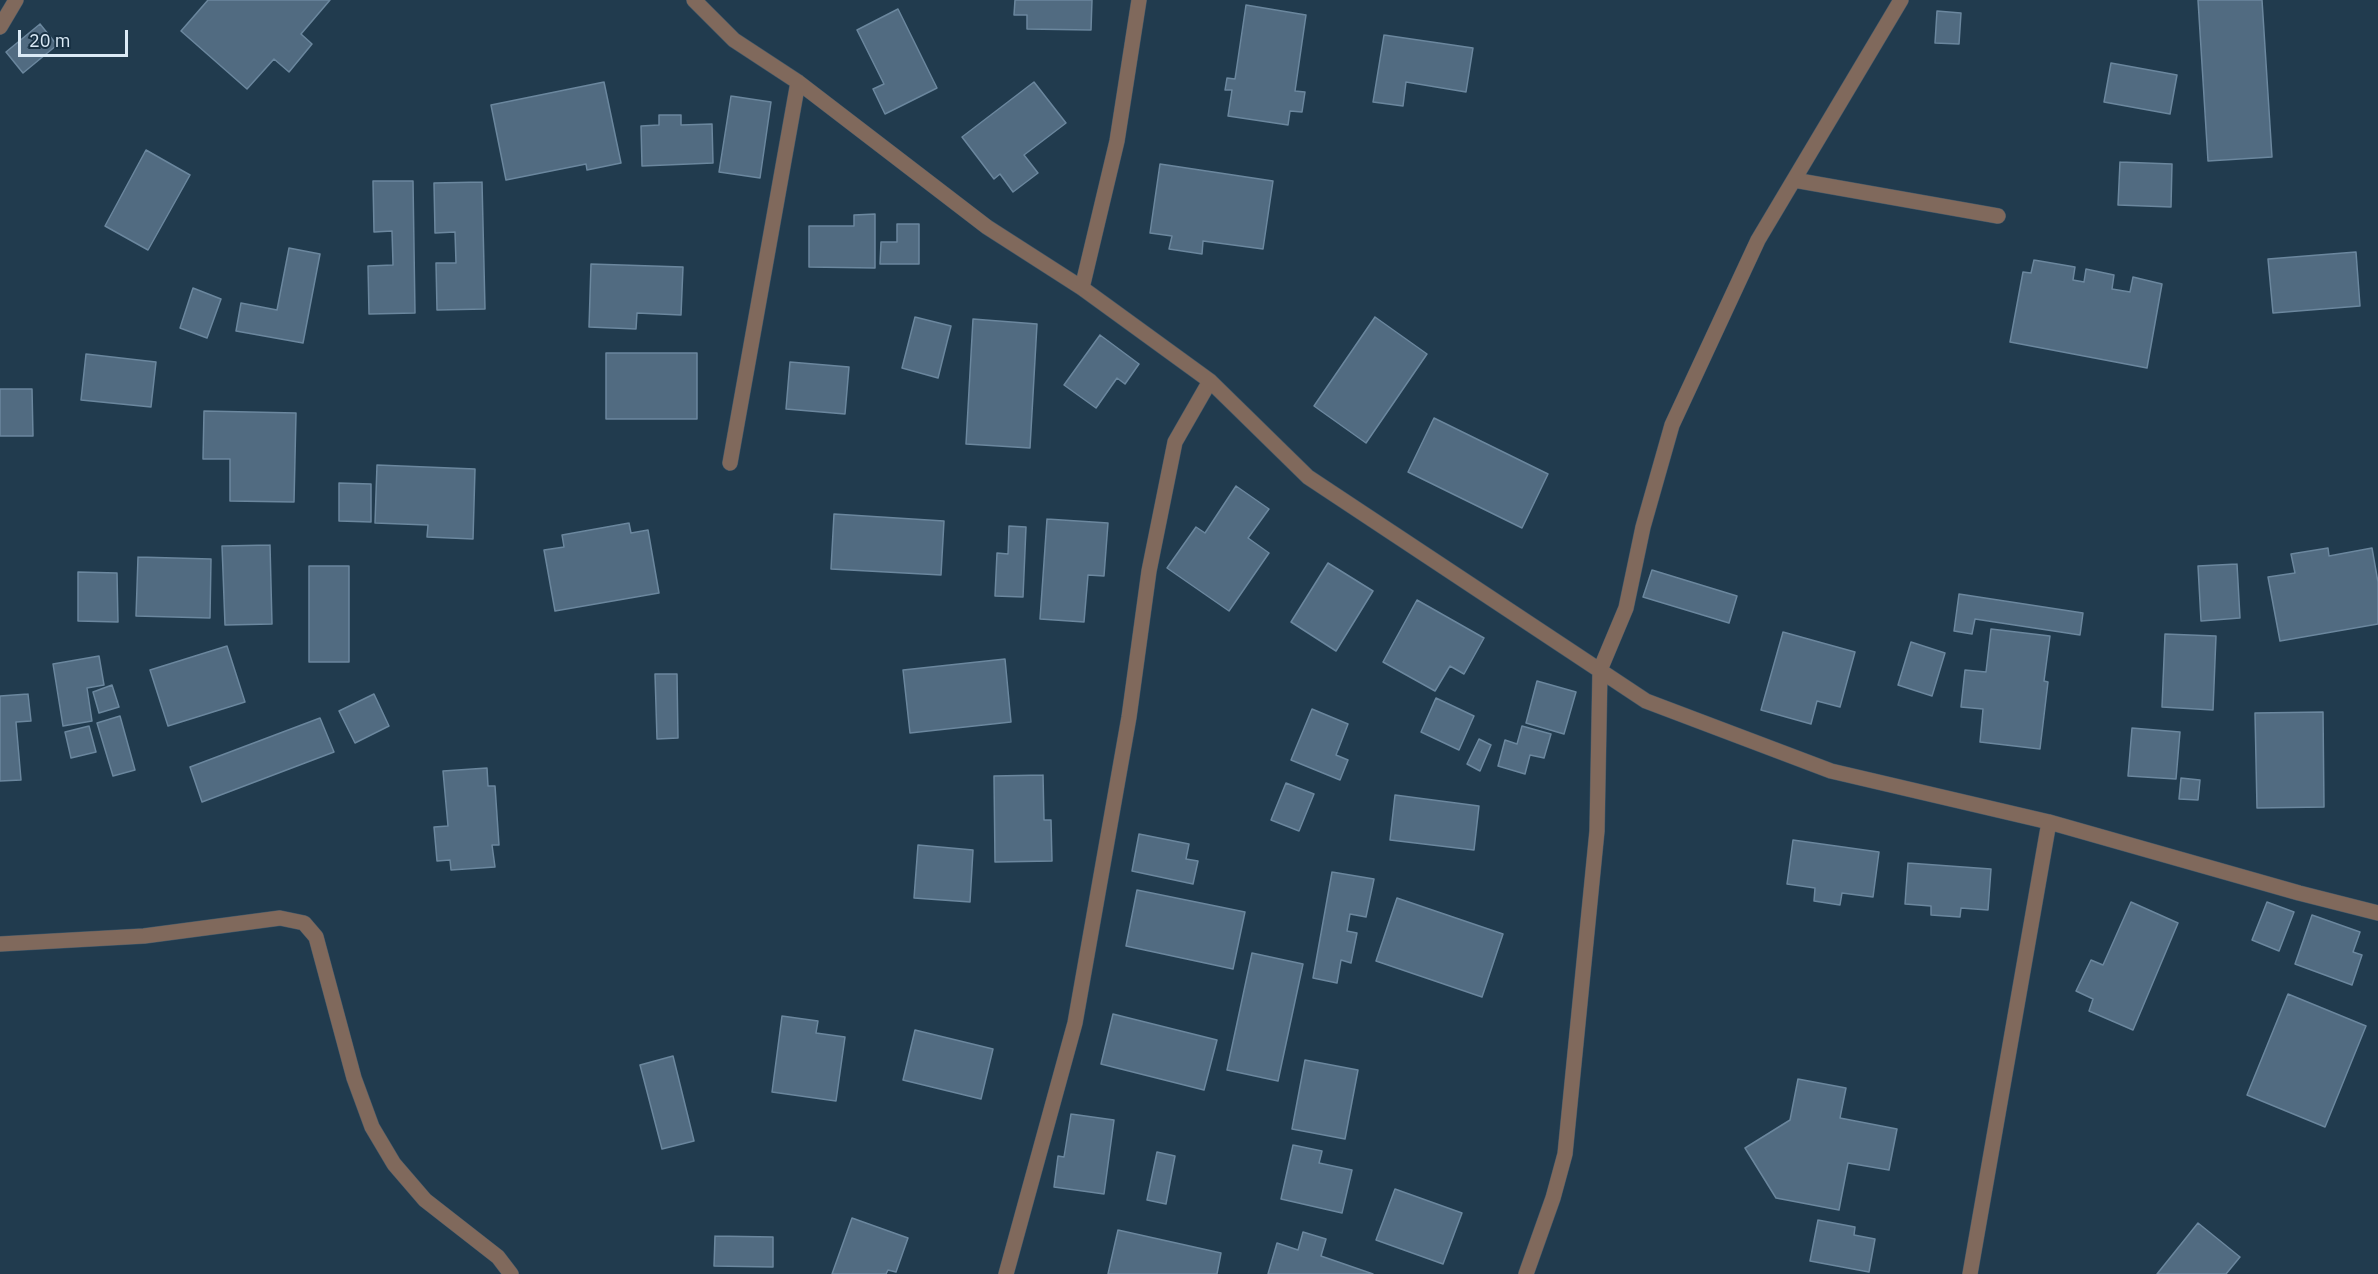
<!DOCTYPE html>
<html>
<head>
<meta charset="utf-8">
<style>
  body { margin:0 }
  #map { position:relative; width:2378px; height:1274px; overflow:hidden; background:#213b4e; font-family:"IBM Plex Sans",sans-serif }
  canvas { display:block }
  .scale { position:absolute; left:18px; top:30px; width:110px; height:27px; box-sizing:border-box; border:3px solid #dbeaf6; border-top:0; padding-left:8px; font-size:18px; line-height:21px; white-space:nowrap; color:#dbeaf6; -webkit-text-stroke:4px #173043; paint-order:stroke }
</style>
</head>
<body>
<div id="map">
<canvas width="2378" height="1274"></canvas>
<div class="scale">20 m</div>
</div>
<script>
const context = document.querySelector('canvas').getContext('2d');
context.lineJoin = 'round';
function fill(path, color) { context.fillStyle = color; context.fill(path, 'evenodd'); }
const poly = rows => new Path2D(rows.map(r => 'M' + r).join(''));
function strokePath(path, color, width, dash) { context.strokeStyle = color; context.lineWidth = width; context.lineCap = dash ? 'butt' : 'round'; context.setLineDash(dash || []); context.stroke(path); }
const building = poly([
  [208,0,330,0,301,34,312,44,289,72,274,59,247,89,181,31,208,0],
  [1015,0,1092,0,1091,30,1027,29,1027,15,1014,15,1015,0],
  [2198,0,2262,0,2272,157,2208,161,2198,0],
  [1246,5,1306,15,1295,91,1305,92,1302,112,1290,111,1288,125,1228,116,1232,90,1225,90,1227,78,1235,79,1246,5],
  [898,9,937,88,885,114,873,89,884,84,857,30,898,9],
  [1937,11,1961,13,1959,44,1935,43,1937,11],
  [40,24,57,45,23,73,6,52,40,24],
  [1384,35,1473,48,1466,92,1406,82,1403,106,1373,102,1384,35],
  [2111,63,2177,75,2170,114,2104,102,2111,63],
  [604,82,621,163,587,170,586,164,506,180,491,105,604,82],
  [1034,82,1066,123,1024,155,1038,173,1013,192,1000,174,994,179,962,137,1034,82],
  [731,96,771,102,760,178,719,172,731,96],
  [659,115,681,115,681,125,712,124,713,163,642,166,641,126,659,125,659,115],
  [146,150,190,175,148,250,105,226,146,150],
  [2120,162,2172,164,2171,207,2118,205,2120,162],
  [1160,164,1273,181,1263,249,1203,241,1202,254,1169,249,1172,236,1150,233,1160,164],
  [373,181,413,181,415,313,369,314,368,266,393,265,392,231,374,232,373,181],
  [482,182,485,309,437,310,436,263,456,263,455,232,435,233,434,183,482,182],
  [875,214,875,268,809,267,809,226,854,226,854,215,875,214],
  [897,224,919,224,919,264,880,264,881,242,897,242,897,224],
  [289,248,320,254,303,343,236,331,241,303,277,310,289,248],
  [2356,252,2360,306,2273,313,2268,259,2356,252],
  [2034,260,2075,267,2073,280,2084,282,2086,269,2114,275,2112,289,2130,292,2133,277,2162,284,2147,368,2010,342,2023,272,2031,273,2034,260],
  [591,264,683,267,681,315,637,313,636,329,589,327,591,264],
  [193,288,221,299,207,338,180,328,193,288],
  [915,317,951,326,938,378,902,368,915,317],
  [1375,317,1427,354,1366,443,1314,406,1375,317],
  [973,319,1037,324,1030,448,966,444,973,319],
  [1100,335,1139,364,1125,384,1117,378,1096,408,1064,385,1100,335],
  [606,353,697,353,697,419,606,419,606,353],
  [86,354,156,362,151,407,81,400,86,354],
  [790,362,849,367,845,414,786,409,790,362],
  [0,389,32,389,33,436,0,436,0,389],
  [204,411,296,413,294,502,230,501,230,459,203,459,204,411],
  [1434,418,1548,474,1522,528,1408,472,1434,418],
  [377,465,475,469,473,539,427,537,428,525,375,523,377,465],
  [339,483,371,484,371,522,339,521,339,483],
  [1236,486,1269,509,1248,538,1269,553,1229,611,1167,568,1196,527,1205,533,1236,486],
  [834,514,944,521,941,575,831,569,834,514],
  [1047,519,1108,523,1104,576,1088,575,1084,622,1040,619,1047,519],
  [629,523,631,533,648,530,659,593,555,611,544,550,564,547,562,535,629,523],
  [1009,526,1026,527,1023,597,995,596,997,553,1008,554,1009,526],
  [270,545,272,624,225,625,222,546,270,545],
  [2328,548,2329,556,2372,548,2378,582,2378,624,2280,641,2268,577,2295,573,2291,554,2328,548],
  [138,557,211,559,210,618,136,616,138,557],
  [1328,563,1373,591,1336,651,1291,622,1328,563],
  [2237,564,2240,618,2201,621,2198,566,2237,564],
  [309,566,349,566,349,662,309,662,309,566],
  [1652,570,1737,596,1729,623,1643,597,1652,570],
  [78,572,117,573,118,622,78,621,78,572],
  [1959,594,2083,613,2080,635,1975,619,1972,634,1954,631,1959,594],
  [1417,600,1484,638,1464,674,1450,666,1435,691,1383,662,1417,600],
  [1991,629,2050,636,2044,681,2048,682,2040,749,1980,742,1983,709,1961,707,1965,670,1986,672,1991,629],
  [1783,632,1855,652,1840,707,1817,701,1811,724,1761,710,1783,632],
  [2165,634,2216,636,2213,710,2162,707,2165,634],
  [1911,642,1945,653,1932,696,1898,685,1911,642],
  [227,646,245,702,168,726,150,670,227,646],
  [99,656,104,685,87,688,92,721,63,726,53,664,99,656],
  [1005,659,1011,722,910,733,903,670,1005,659],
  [655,674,677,674,678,738,657,739,655,674],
  [1537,681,1576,692,1564,734,1526,723,1537,681],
  [112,685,119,707,99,713,93,692,112,685],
  [28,694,31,721,16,722,21,780,0,781,0,696,28,694],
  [374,694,389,726,355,743,339,711,374,694],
  [1436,698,1474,716,1459,750,1421,732,1436,698],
  [1312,709,1348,724,1336,755,1348,760,1340,780,1291,760,1312,709],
  [2323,712,2324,807,2257,808,2255,713,2323,712],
  [120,716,135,770,113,776,97,723,120,716],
  [320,718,334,752,202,802,190,767,320,718],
  [89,726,96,752,71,758,65,732,89,726],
  [1522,726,1551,734,1544,758,1530,755,1525,774,1498,766,1505,740,1517,744,1522,726],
  [2132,728,2180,732,2176,779,2128,776,2132,728],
  [1479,739,1491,745,1480,771,1467,764,1479,739],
  [487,768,488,786,495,786,499,845,492,845,495,867,451,870,450,860,437,861,434,827,448,826,443,771,487,768],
  [1043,775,1044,820,1051,820,1052,861,995,862,994,776,1043,775],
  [2181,778,2200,780,2198,800,2179,799,2181,778],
  [1286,783,1314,794,1299,831,1271,820,1286,783],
  [1395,795,1479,806,1474,850,1390,840,1395,795],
  [1139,834,1189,844,1186,859,1198,861,1193,884,1132,871,1139,834],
  [1793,840,1879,852,1873,897,1842,893,1840,905,1814,901,1815,888,1787,884,1793,840],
  [918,845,973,850,970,902,914,898,918,845],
  [1908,863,1991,869,1988,910,1961,908,1960,917,1931,915,1931,906,1905,904,1908,863],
  [1332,872,1374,879,1366,917,1350,914,1347,931,1357,933,1351,963,1341,960,1337,983,1313,978,1332,872],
  [1137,890,1245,912,1233,969,1126,946,1137,890],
  [1397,898,1503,934,1482,997,1376,961,1397,898],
  [2131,902,2178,923,2133,1030,2089,1011,2093,999,2076,991,2091,960,2103,965,2131,902],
  [2267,902,2294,912,2279,951,2252,940,2267,902],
  [2312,915,2360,932,2353,952,2362,955,2352,985,2295,964,2312,915],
  [1252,953,1303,964,1278,1081,1227,1070,1252,953],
  [2288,994,2366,1026,2325,1127,2247,1095,2288,994],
  [1113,1014,1217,1040,1204,1090,1101,1064,1113,1014],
  [782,1016,818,1021,816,1033,845,1037,836,1101,772,1092,782,1016],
  [915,1030,993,1049,981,1099,903,1080,915,1030],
  [673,1056,694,1141,662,1149,640,1065,673,1056],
  [1305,1060,1358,1070,1345,1139,1292,1129,1305,1060],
  [1798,1079,1846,1088,1840,1118,1897,1129,1889,1170,1848,1163,1839,1210,1776,1198,1745,1148,1790,1120,1798,1079],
  [1071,1114,1114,1120,1104,1194,1054,1187,1058,1156,1064,1157,1071,1114],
  [1293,1145,1322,1151,1319,1163,1352,1170,1342,1213,1281,1199,1293,1145],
  [1157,1152,1175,1156,1166,1204,1147,1200,1157,1152],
  [1395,1189,1462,1213,1443,1264,1376,1240,1395,1189],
  [852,1218,908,1238,896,1272,888,1270,886,1274,832,1274,852,1218],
  [1818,1220,1855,1227,1854,1235,1875,1239,1869,1272,1810,1261,1818,1220],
  [2198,1223,2240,1257,2226,1274,2157,1274,2198,1223],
  [1118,1230,1221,1253,1217,1274,1108,1274,1118,1230],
  [1303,1232,1326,1239,1321,1256,1373,1274,1268,1274,1277,1243,1298,1250,1303,1232],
  [715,1236,773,1237,773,1267,714,1266,715,1236]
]);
fill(building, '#516b81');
strokePath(building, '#6b879e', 1.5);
const minor = poly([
  [694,0,734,40,798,82,987,227,1082,288,1210,381,1308,477,1646,701,1831,771,2049,822,2299,893,2378,913],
  [0,27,16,0],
  [1794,180,1998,216],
  [1082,288,1117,141,1139,0],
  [730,463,798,82],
  [0,944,144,936,280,918,304,923,316,937,354,1078,372,1127,394,1164,425,1200,498,1257,511,1274],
  [1006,1274,1075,1023,1129,717,1149,571,1175,442,1210,381],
  [1526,1274,1553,1198,1565,1154,1597,831,1600,670,1626,608,1643,527,1672,425,1758,240,1901,0],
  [1970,1274,2049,822]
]);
strokePath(minor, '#3f5769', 16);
strokePath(minor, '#80695c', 15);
</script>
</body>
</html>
